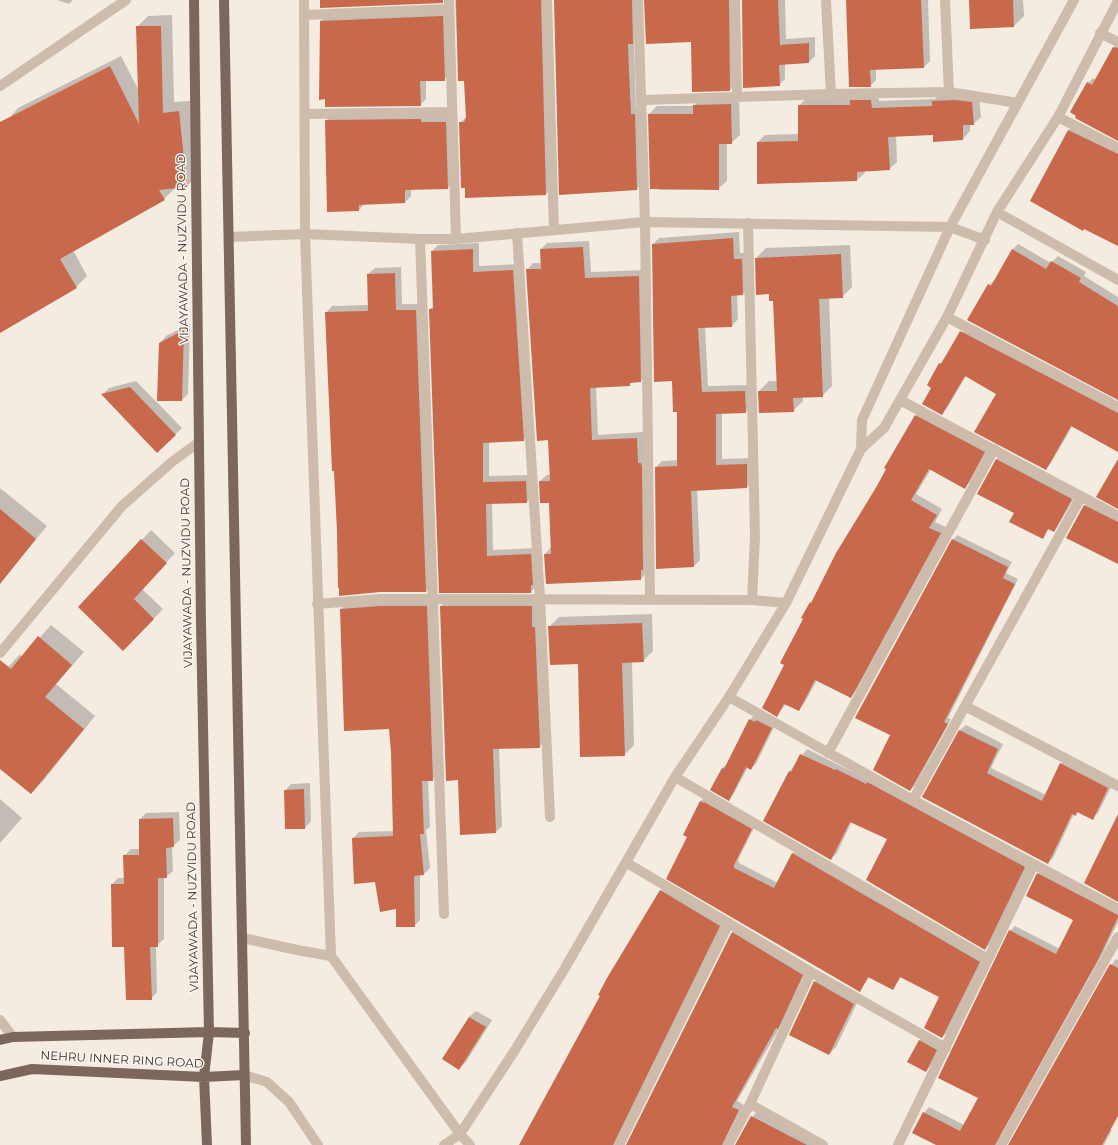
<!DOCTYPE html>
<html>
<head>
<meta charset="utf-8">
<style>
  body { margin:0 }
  canvas { display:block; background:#f4ebe1 }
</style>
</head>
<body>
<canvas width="1118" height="1145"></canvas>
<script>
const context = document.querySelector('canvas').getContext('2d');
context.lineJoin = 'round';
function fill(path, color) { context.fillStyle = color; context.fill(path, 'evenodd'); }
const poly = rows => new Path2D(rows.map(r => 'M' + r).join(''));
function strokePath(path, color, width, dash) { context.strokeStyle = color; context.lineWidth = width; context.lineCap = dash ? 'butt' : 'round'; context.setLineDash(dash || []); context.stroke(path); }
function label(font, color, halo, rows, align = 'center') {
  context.font = font + ' Montserrat,sans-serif'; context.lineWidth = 3; context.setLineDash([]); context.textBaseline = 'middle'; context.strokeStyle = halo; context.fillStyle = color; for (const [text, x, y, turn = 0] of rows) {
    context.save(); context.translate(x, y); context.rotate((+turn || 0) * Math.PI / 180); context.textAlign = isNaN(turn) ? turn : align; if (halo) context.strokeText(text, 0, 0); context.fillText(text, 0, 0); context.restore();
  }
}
fill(poly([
  [57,0,73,0,69,4],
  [455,0,546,0,552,188,546,194,466,197,460,123,467,116,465,80,459,80],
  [555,0,637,0,639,37,634,42,636,108,641,108,643,183,637,189,560,194],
  [645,0,734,0,736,84,730,90,692,41],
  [742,0,785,0,786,39,815,37,815,56,809,62,785,63,785,79,779,85],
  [846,0,928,0,930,61,924,67,876,69,876,80,870,86],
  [970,0,1023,0,1024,16,1014,26],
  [448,10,450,74,444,80,426,80,426,99,420,105,320,21,326,15],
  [172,15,174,102,190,101,198,175,187,186,176,187,164,199,73,250,87,276,76,287,0,331,0,129,18,108,121,56,139,91,137,27,148,16],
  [1118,44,1118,140,1088,83,1093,78,1096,80,1114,48],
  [878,93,879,101,935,99,940,94,979,95,981,117,973,124,970,124,970,131,963,139,934,134,896,136,897,162,889,169,864,170,865,173,857,180,758,183,758,142,765,135,799,134,799,106,806,98],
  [739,96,740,135,731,143,727,143,727,181,718,189,659,190,649,114,657,106,694,106,702,97],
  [332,114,452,117,454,181,448,188,411,189,411,196,405,202,365,203,359,210,326,121],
  [1075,125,1118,147,1118,245,1031,200,1069,130],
  [739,232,740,253,748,253,749,288,743,294,737,295,738,319,732,326,705,327,708,386,751,385,752,406,745,412,722,413,722,459,753,458,753,481,747,487,697,489,700,560,694,566,657,568,656,467,662,461,678,460,678,411,653,244,659,238],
  [589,241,591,272,645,270,647,375,640,381,632,382,629,385,596,386,598,435,643,432,647,572,641,579,545,554,551,547,550,502,540,481,547,475,550,475,549,439,527,270,533,263,542,263,541,249,547,243],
  [479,243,479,266,519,264,530,434,523,440,489,442,489,476,532,475,533,496,527,502,492,503,493,550,537,548,537,585,531,592,440,592,430,309,434,306,432,251,438,245],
  [1018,244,1051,263,1058,256,1086,272,1084,276,1118,297,1118,399,989,285,995,280,1012,250],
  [850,245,852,287,842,297,829,297,832,386,822,396,803,396,803,401,793,411,759,391,769,381,778,381,774,300,770,293,756,258,766,248],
  [401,267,402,304,422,304,432,585,426,592,339,587,335,470,326,313,332,306,369,305,368,274,375,268],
  [190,324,188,394,182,400,160,343,166,336],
  [967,326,1118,406,1118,451,1073,425,1051,463,1045,469,998,394,966,376,947,408,942,414,933,387,940,364],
  [136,381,182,428,157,452,103,394,109,388],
  [922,410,990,446,970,482,964,488,931,469,916,494,942,509,935,522,946,527,856,691,850,697,817,680,804,704,798,710,786,704,777,715,785,665,804,619,803,618,916,416],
  [1001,455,1076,495,1058,526,1054,531,1049,528,1042,538,1015,512,978,494,997,459],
  [0,488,47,526,0,583],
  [1090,500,1118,515,1118,563,1085,506],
  [151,530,175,553,142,589,163,609,132,641,80,607],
  [957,535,1012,562,1006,573,1018,579,948,718,951,719,915,786,910,790,891,735,953,540],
  [432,600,438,774,432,780,428,780,430,827,426,830,430,868,424,874,420,874,420,920,414,926,376,881,355,883,353,838,359,832,394,831,392,752,390,728,341,609,347,603],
  [447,600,537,600,546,740,539,747,499,748,502,826,496,832,459,779,447,780,441,606],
  [652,614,653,651,643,661,632,662,634,745,624,755,579,663,549,627,559,617],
  [51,625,84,652,56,684,95,716,43,781,31,793,0,768,0,676,20,654,22,657],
  [754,715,776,723,756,764,751,768,748,767,733,795,729,799,722,768,727,764,750,720],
  [966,725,1003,744,991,768,1046,795,1061,764,1066,759,1113,783,1098,813,1092,818,1079,811,1074,814,1053,858,1047,863,923,797,960,730],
  [807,749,1030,861,991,943,985,949,888,839,852,821,837,853,831,859,765,820,790,771],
  [310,783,311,821,305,828,285,791,291,784],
  [705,797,756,824,738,860,739,863,778,883,793,853,798,849,984,957,947,1033,942,1037,941,997,901,977,893,989,870,976,860,991,688,837,700,802],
  [0,799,22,818,0,843],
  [179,812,180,840,172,847,173,871,166,877,164,877,164,939,156,946,157,992,151,999,125,946,112,884,118,878,125,878,124,856,131,849,140,849,140,819,146,813],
  [1043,869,1118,907,1118,922,1104,951,1000,1136,1000,1143,1004,1145,938,1145,924,1113,929,1107,964,1125,979,1097,1010,931,1015,926,1060,949,1075,920,1038,874],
  [666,886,725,920,622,1145,524,1145,661,891],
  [738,928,807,969,783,1022,737,1101,744,1105,727,1136,728,1144,730,1145,627,1145,732,933],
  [1116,959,1118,960,1118,1109,1108,1128,1112,1130,1104,1145,1010,1145,1111,965],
  [821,975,860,997,836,1047,829,1054,815,982],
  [476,1011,492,1020,466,1062,459,1068,469,1017],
  [926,1034,942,1043,933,1064,926,1071,919,1041],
  [757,1112,824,1145,736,1145,752,1117]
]), '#0003');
fill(poly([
  [320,0,443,0,443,3,320,8],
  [456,0,541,0,546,195,465,198,465,188,461,188,459,122,464,122,466,118,464,81,458,81],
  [554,0,632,0,633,44,628,44,629,71,631,114,635,114,637,190,559,195],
  [644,0,729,0,730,91,692,92,691,42,646,44],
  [742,0,778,0,780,45,809,43,809,63,779,65,780,86,743,88],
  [846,0,921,0,924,68,870,70,871,87,849,87],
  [969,0,1013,0,1014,27,970,29],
  [443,16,445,81,420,81,421,106,325,107,325,99,319,100,320,21],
  [136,26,161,26,163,113,179,111,187,187,159,190,165,200,60,259,77,288,0,333,0,122,110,66,139,124],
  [1113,47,1118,48,1118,141,1075,118,1076,116,1070,112,1087,82,1092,85],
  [850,100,871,100,872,108,932,106,932,101,956,100,972,102,974,125,963,125,963,140,933,142,933,135,888,137,890,170,857,172,857,181,757,184,757,142,798,141,798,105,850,105],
  [731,104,732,144,719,144,719,190,650,189,648,114,693,114,693,105],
  [421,119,421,122,446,122,448,189,405,190,405,203,359,205,359,211,327,212,325,120],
  [1068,130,1118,154,1118,246,1084,229,1083,231,1030,201],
  [733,238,734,259,742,259,743,295,731,296,732,327,698,328,702,392,745,391,746,413,716,414,716,465,747,464,747,488,691,491,694,567,656,569,655,467,677,466,677,412,673,412,672,381,654,382,652,244],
  [583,247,585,278,639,276,641,382,630,383,630,386,590,388,592,440,637,438,638,463,641,463,642,467,643,570,641,570,641,580,546,584,544,554,551,554,549,503,540,503,539,481,550,481,548,440,537,441,526,269,541,269,540,249],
  [473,249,473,272,513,270,524,441,483,443,483,482,526,481,527,503,486,504,487,556,531,554,533,585,531,585,531,593,439,593,429,309,433,309,431,251],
  [1012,249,1046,269,1051,261,1081,278,1079,282,1118,306,1118,400,967,320,988,284,991,286],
  [841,254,843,298,819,299,823,397,793,398,794,412,759,413,758,391,777,391,773,301,769,301,769,294,756,295,755,258],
  [395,273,396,310,416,310,426,592,380,592,339,596,339,588,338,588,337,531,334,471,332,471,325,312,368,311,367,274],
  [184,330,182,401,157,401,159,343],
  [960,331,1118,413,1118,452,1071,426,1046,470,974,432,996,394,965,376,942,415,922,404,931,388,927,385,939,363,941,364],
  [130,387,176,435,157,453,101,394],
  [915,415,985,452,965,489,929,469,911,500,937,515,929,528,941,533,851,698,815,680,799,711,784,704,777,717,762,708,784,665,780,663,803,619,801,618,810,602,811,603,836,553,877,486,886,469,884,468],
  [996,459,1072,499,1054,532,1048,529,1043,539,1009,522,1014,513,977,494],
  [1118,459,1118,509,1096,497],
  [1084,505,1118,522,1118,564,1066,538],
  [0,509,36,539,0,584],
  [141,539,167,563,134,599,154,619,123,651,78,607],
  [952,539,1008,567,1003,578,1015,584,944,722,948,724,910,791,873,770,890,735,855,718],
  [380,606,427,606,433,781,422,781,424,834,420,834,424,875,414,876,415,927,396,927,396,909,380,912,375,882,354,884,352,838,393,836,391,752,389,729,344,731,340,609],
  [440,606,532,606,532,627,535,627,540,748,493,749,496,833,460,835,458,780,446,781],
  [642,623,644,662,622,663,625,756,580,757,578,664,550,665,548,626],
  [38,636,72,665,45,697,84,729,31,794,0,769,0,660,11,669],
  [749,719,755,722,756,720,772,728,751,770,746,767,729,801,710,790,722,768,724,769],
  [959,730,998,749,987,773,1042,801,1060,763,1108,788,1093,820,1077,812,1076,816,1072,814,1048,864,922,797],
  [800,754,835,770,836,769,866,784,867,782,1025,867,985,950,866,880,887,839,850,822,831,860,763,821,789,771,791,772],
  [304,789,305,829,285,829,284,790],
  [700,801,704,803,704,802,752,829,734,865,734,868,774,888,792,853,980,962,942,1038,924,1028,939,997,900,977,893,990,868,977,860,992,666,879,687,837,683,835],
  [1118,814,1118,902,1084,883],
  [173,818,174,847,166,848,167,878,158,878,158,947,150,947,152,1000,126,1000,124,947,112,947,111,884,124,884,123,855,139,855,139,819],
  [1037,873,1118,915,1118,917,1099,958,995,1145,936,1145,912,1133,923,1112,960,1131,978,1098,938,1078,1009,930,1056,954,1073,920,1026,896],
  [660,890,720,926,613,1145,519,1145,600,996,598,995,607,978],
  [732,932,803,975,778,1029,776,1028,732,1107,739,1110,722,1145,626,1145],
  [1110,964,1118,968,1118,1116,1102,1145,1008,1145],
  [814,981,854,1004,829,1055,789,1035],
  [469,1017,486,1027,459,1070,442,1059],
  [919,1040,937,1050,926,1072,907,1062],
  [751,1116,807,1145,735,1145]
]), '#c8694b');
strokePath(poly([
  [304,0,305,234,331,956,460,1134,470,1145],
  [449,0,456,239],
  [547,0,554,230],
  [638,0,645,222,650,599],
  [735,0,737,97],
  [945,0,949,92],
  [304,15,449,9],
  [1100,33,1118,42],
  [0,86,126,0],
  [831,94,949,92,1018,103],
  [642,100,831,94,826,0],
  [305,114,452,112],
  [1058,117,1118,148],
  [997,212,1118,280],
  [748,223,755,537,752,600],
  [517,233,540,599,550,817],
  [229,237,305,234,420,239,456,239,645,222,950,227,985,240],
  [420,239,444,914],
  [947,317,1118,407],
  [900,400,1118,516],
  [861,449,862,420,950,227,1074,0],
  [317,604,380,599,432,599,752,600,786,603],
  [0,653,122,506,173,461,198,443],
  [729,697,913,800,1118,909],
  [965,706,1118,786],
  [828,753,994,449],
  [675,777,988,959],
  [913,800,1081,497],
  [627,863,811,972,946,1048],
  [243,938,297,950,331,956],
  [0,1020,13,1037],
  [750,1104,823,1145],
  [444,1145,460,1134,515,1050,565,968,675,777,729,697,786,603,861,449,884,428,947,317,997,212,1058,117,1118,1],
  [619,1145,729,923],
  [728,1145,750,1104,811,972],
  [898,1145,1034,864],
  [1001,1145,1118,937]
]), '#cdbbac', 10);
strokePath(poly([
  [244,1075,267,1082,289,1102,318,1145]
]), '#cdbbac', 10);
strokePath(poly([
  [194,0,201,623,209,1032,204,1077,207,1145],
  [224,0,246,1145],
  [0,1040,13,1037,209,1032,245,1033],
  [0,1076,32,1069,204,1077,244,1075]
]), '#7d675c', 10);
label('12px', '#3b302b', '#fbf5ee', [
  ["VIJAYAWADA - NUZVIDU ROAD",183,249,-91],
  ["VIJAYAWADA - NUZVIDU ROAD",187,573,-91],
  ["VIJAYAWADA - NUZVIDU ROAD",193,897,-91],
  ["NEHRU INNER RING ROAD",122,1060,3]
]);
</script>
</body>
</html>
